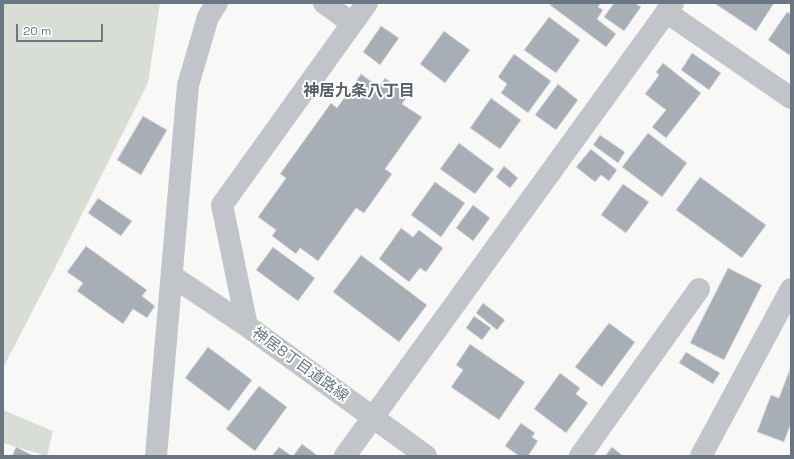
<!DOCTYPE html>
<html>
<head>
<meta charset="utf-8">
<style>
  body { margin:0 }
  #map { position:relative; width:794px; height:459px; overflow:hidden; background:#f8f9f7; font-family:"Space Grotesk",sans-serif }
  canvas { display:block }
  .frame { position:absolute; inset:0; border:4px solid #6b7684; pointer-events:none }
  .scale { position:absolute; left:16px; top:24px; width:87px; height:18px; box-sizing:border-box; border:2px solid #6b7684; border-top:0; padding-left:5px; font-size:12px; line-height:14px; white-space:nowrap; color:#6b7684; -webkit-text-stroke:3px #fff; paint-order:stroke }
</style>
</head>
<body>
<div id="map">
<canvas width="794" height="459"></canvas>
<div class="frame"></div>
<div class="scale">20 m</div>
</div>
<script>
const context = document.querySelector('canvas').getContext('2d');
context.lineJoin = 'round';
function fill(path, color) { context.fillStyle = color; context.fill(path, 'evenodd'); }
const poly = rows => new Path2D(rows.map(r => 'M' + r).join(''));
function strokePath(path, color, width, dash) { context.strokeStyle = color; context.lineWidth = width; context.lineCap = dash ? 'butt' : 'round'; context.setLineDash(dash || []); context.stroke(path); }
function label(font, color, halo, rows, align = 'center') {
  context.font = font + ' "Space Grotesk","Noto Sans JP",sans-serif'; context.lineWidth = 4; context.setLineDash([]); context.textBaseline = 'middle'; context.strokeStyle = halo; context.fillStyle = color; for (const [text, x, y, turn = 0] of rows) {
    context.save(); context.translate(x, y); context.rotate((+turn || 0) * Math.PI / 180); context.textAlign = isNaN(turn) ? turn : align; if (halo) context.strokeText(text, 0, 0); context.fillText(text, 0, 0); context.restore();
  }
}
fill(poly([
  [3,3,160,3,148,83,61,256,3,368],
  [3,410,53,431,47,456,3,443]
]), '#d8ddd6');
const building = poly([
  [551,3,601,3,598,7,603,10,597,19,616,34,606,47,550,5,551,3],
  [614,3,635,3,641,7,624,31,604,17,614,3],
  [714,3,774,3,756,31,714,3],
  [787,12,791,14,791,53,789,55,768,40,787,12],
  [549,17,580,40,556,73,524,50,549,17],
  [381,26,399,38,380,65,363,52,381,26],
  [444,31,470,50,445,83,420,64,444,31],
  [692,53,721,73,709,90,681,70,692,53],
  [514,54,551,81,528,113,501,93,507,84,498,77,514,54],
  [663,63,701,93,666,138,652,127,666,110,645,94,659,75,656,72,663,63],
  [361,74,379,87,385,78,408,95,402,104,422,117,385,169,392,174,364,213,356,208,318,261,300,248,296,254,272,236,276,230,258,217,286,178,280,174,331,103,337,108,361,74],
  [558,84,578,100,556,130,535,115,558,84],
  [491,98,521,120,500,149,470,128,491,98],
  [143,116,167,130,141,175,117,160,143,116],
  [648,133,687,163,662,197,622,167,648,133],
  [600,135,625,152,618,163,593,145,600,135],
  [459,143,494,169,475,194,440,169,459,143],
  [591,149,617,170,609,181,601,175,595,182,576,167,591,149],
  [504,166,518,178,510,188,496,177,504,166],
  [700,177,766,225,742,258,676,210,700,177],
  [435,182,465,203,441,237,411,215,435,182],
  [623,184,649,202,626,233,601,215,623,184],
  [98,198,132,221,121,236,88,213,98,198],
  [473,205,490,218,473,241,456,228,473,205],
  [401,228,413,237,419,230,443,248,426,272,420,268,409,282,379,259,401,228],
  [86,246,147,290,142,296,155,306,147,318,133,309,123,324,77,291,83,283,67,272,86,246],
  [273,247,315,278,298,301,256,270,273,247],
  [361,255,427,305,399,342,333,292,361,255],
  [728,268,762,285,724,360,690,343,728,268],
  [483,303,505,320,497,330,476,313,483,303],
  [474,316,491,328,482,340,466,328,474,316],
  [609,323,635,342,602,387,575,367,609,323],
  [470,344,525,382,499,420,451,387,463,370,456,365,470,344],
  [208,347,252,380,229,411,185,378,208,347],
  [686,352,720,373,713,384,679,363,686,352],
  [790,369,791,423,784,442,757,432,771,395,779,398,790,369],
  [560,373,580,388,576,394,588,403,566,433,534,409,560,373],
  [259,386,287,407,255,451,226,429,259,386],
  [521,423,535,433,532,437,538,441,528,456,519,456,505,446,521,423],
  [302,444,317,455,316,456,293,456,302,444],
  [16,447,34,456,12,456,16,447],
  [279,447,292,456,272,456,279,447],
  [612,447,623,456,605,456,612,447]
]);
fill(building, '#a8aeb5');
strokePath(building, '#dadbd9', 1);
strokePath(poly([
  [324,3,352,23],
  [666,12,791,98],
  [172,276,247,326,426,456],
  [247,326,222,205,367,3],
  [156,456,188,85,208,17,217,3],
  [345,456,673,3],
  [580,456,699,289],
  [701,456,791,289]
]), '#c1c4c8', 22);
label('15px', '#6b7684', '#fff', [
  ["神居8丁目道路線",300,365,36]
]);
label('bold 16px', '#58606a', '#fff', [
  ["神居九条八丁目",359,92]
]);
</script>
</body>
</html>
